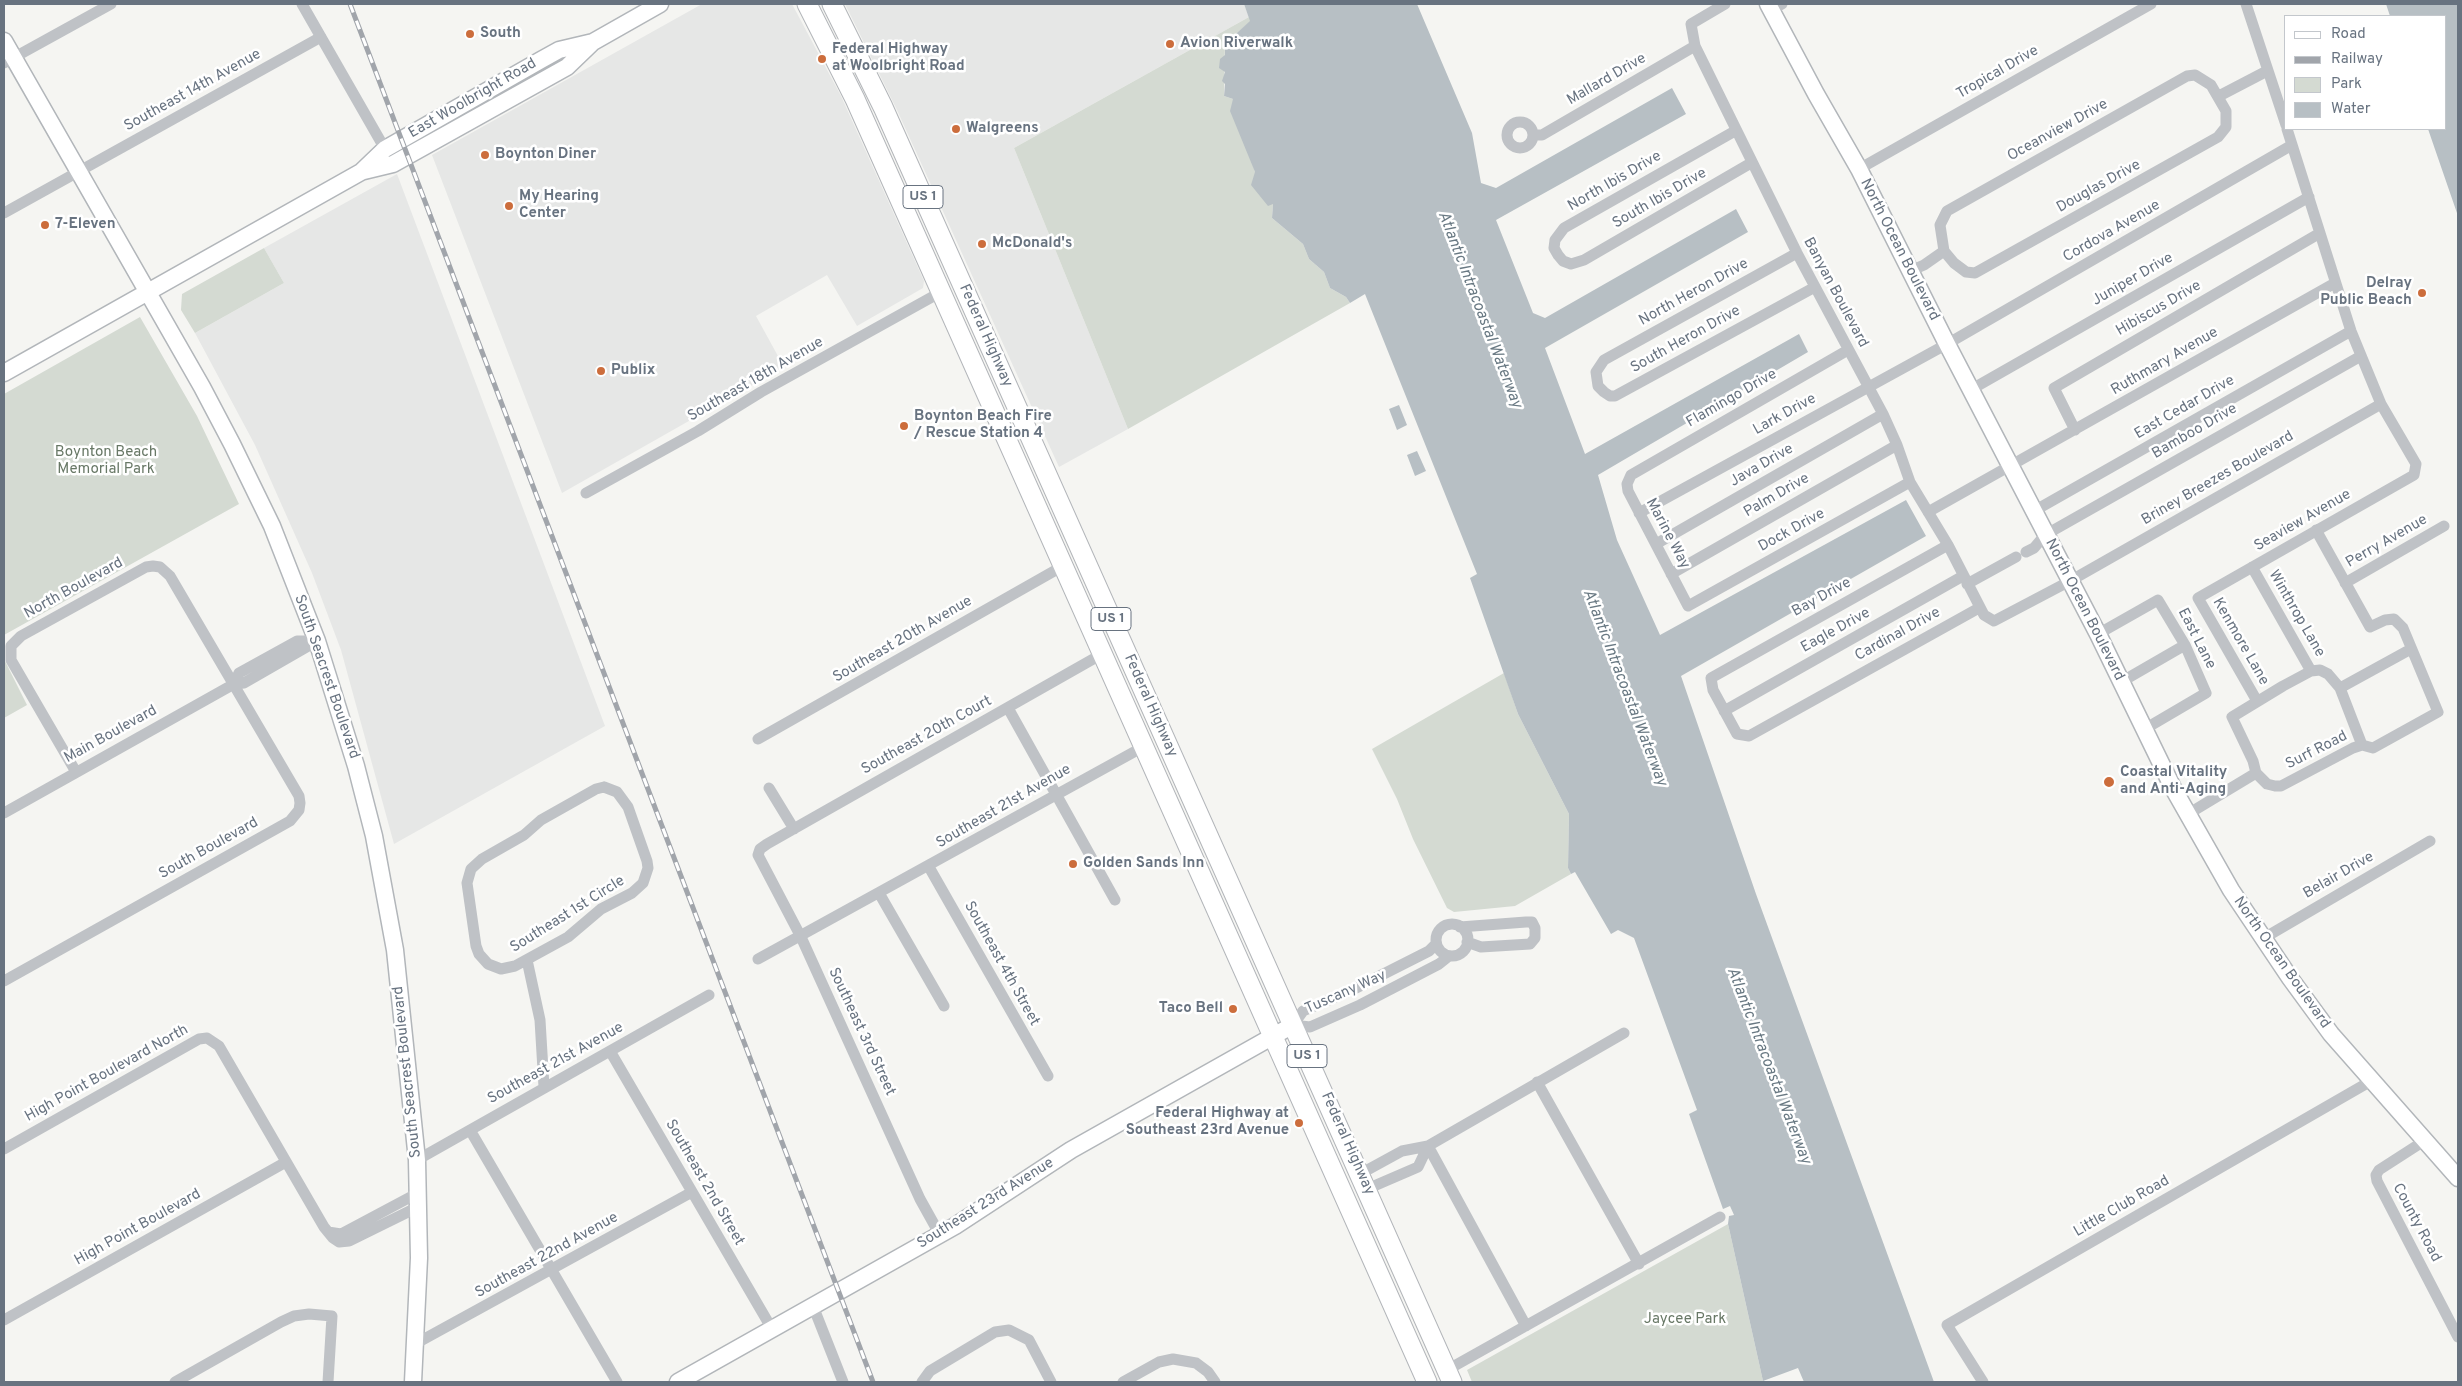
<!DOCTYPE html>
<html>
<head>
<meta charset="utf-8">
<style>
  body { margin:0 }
  #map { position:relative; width:2462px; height:1386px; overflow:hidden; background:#f5f5f2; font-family:Overpass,sans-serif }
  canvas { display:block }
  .frame { position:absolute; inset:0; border:5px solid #687380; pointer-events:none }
  .legend { position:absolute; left:2284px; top:15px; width:162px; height:115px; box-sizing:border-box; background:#fff; border:1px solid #c3c7cc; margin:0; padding:6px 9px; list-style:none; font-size:15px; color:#687380 }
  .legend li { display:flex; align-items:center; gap:10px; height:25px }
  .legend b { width:25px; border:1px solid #c3c7cc }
</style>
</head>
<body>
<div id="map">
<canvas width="2462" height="1386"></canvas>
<div class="frame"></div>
<ul class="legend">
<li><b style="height:6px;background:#fff"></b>Road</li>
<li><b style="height:6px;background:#a1a5ab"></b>Railway</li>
<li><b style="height:14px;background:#d4dad2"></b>Park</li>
<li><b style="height:14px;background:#b7bfc4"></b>Water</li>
</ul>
</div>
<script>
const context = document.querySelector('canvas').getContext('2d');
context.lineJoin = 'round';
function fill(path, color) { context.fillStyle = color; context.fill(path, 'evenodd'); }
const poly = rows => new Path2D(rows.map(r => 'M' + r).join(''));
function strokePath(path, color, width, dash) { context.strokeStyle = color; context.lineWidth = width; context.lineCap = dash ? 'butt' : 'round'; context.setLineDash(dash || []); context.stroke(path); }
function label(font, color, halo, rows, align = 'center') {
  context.font = font + ' Overpass,sans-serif'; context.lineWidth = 5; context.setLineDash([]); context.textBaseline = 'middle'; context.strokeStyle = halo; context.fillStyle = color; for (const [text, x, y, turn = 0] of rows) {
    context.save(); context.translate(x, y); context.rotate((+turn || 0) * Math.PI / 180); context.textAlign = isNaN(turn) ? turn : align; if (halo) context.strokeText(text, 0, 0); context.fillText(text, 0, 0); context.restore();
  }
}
fill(poly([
  [702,4,792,4,841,96,924,281,923,288,857,326,827,275,756,316,784,367,562,493,432,155],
  [845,4,1244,4,1249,17,1014,148,1128,429,1059,467,897,110],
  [397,174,605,726,394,844,341,650,312,573,255,445,195,333,284,283,264,248]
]), '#e6e7e6');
fill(poly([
  [1249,17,1251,21,1225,44,1224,96,1233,99,1255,172,1273,204,1272,218,1303,244,1309,259,1324,272,1330,288,1346,297,1350,303,1128,429,1014,148],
  [264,248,284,283,195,333,181,310,182,294],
  [140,317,197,416,239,504,4,635,4,394],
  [4,659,27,705,4,718],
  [1504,673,1518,714,1569,814,1568,868,1571,874,1515,906,1454,912,1447,908,1413,839,1397,799,1372,749],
  [1728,1224,1763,1381,1472,1382,1467,1370]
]), '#d4dad2');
fill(poly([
  [1244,4,1417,4,1472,133,1481,183,1496,188,1672,88,1686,114,1496,220,1533,313,1545,318,1736,209,1748,232,1545,348,1585,454,1799,334,1808,352,1598,475,1617,540,1660,635,1906,500,1926,536,1681,676,1756,894,1934,1382,1804,1382,1798,1368,1763,1381,1728,1224,1729,1216,1734,1215,1730,1206,1723,1209,1689,1114,1697,1110,1634,938,1618,930,1611,934,1575,872,1571,874,1568,868,1569,814,1518,714,1470,578,1477,574,1365,294,1350,303,1346,297,1330,288,1324,272,1309,259,1303,244,1272,218,1273,204,1268,206,1251,185,1255,172,1230,111,1233,99,1224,96,1225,84,1222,81,1225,72,1219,68,1220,59,1225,55,1225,44,1250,21],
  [2386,4,2458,4,2458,216,2428,129,2446,129,2446,16,2390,16],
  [1399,405,1407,425,1397,430,1389,409],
  [1417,451,1426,471,1415,476,1407,455]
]), '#b7bfc4');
const secondary = poly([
  [1768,4,1816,94,1859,169,1947,344,2098,634,2173,788,2231,890,2290,978,2331,1034,2458,1178],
  [4,41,202,387,232,444,272,526,317,641,356,766,374,836,395,950,417,1160,419,1258,413,1382],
  [364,171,393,164,567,67,593,42,660,4],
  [4,373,361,172,385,149,541,60,559,50,593,42],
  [678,1382,955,1226,1071,1150,1293,1025]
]);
const primary = poly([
  [807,4,855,99,1427,1382],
  [832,4,883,107,1452,1382]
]);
strokePath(secondary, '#b2b6ba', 19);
strokePath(primary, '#b3b6ba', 21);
strokePath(poly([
  [302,4,385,149],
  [1725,4,1691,24,1695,46,1797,253,1883,414,1897,445,1910,482,1948,545,1984,615,1994,621,2070,581,2381,404],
  [2246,4,2286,125],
  [1771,10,1782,4],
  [4,63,111,4],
  [2195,75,2211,85,2226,111,2226,127,2218,137,1975,273,1966,272,1954,263,1944,251,1940,225,1947,211,2187,76,2195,75],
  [2219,96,2267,71],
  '1507 135a13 13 0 1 1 26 0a13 13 0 1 1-26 0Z',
  [1735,131,1564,228,1555,240,1554,248,1558,255,1563,261,1571,264,1584,260,1751,163],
  [1533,135,1542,135,1695,46],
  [1859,169,2151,4],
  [4,213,321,37],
  [1797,253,1604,360,1596,372,1598,386,1604,392,1610,396,1615,396,1815,287],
  [1910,271,1924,265,1944,251],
  [1848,350,1631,475,1627,484,1628,491,1688,606,1910,482],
  [1972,389,2309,197],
  [2075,430,2054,388,2320,233],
  [586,493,698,431,761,392,941,292],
  [2034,511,2351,331],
  [1928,512,2335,283],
  [1639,513,1947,344,2292,145],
  [2316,530,2370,627,2385,620,2394,619,2403,628,2438,712,2373,748,2362,745,2353,748,2281,786,2275,786,2267,784,2256,773,2253,761,2232,717,2283,686,2311,671,2320,670,2328,674,2340,688,2362,745],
  [1656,544,1883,414],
  [1948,545,1711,678,1713,690,1737,734,1749,736,1979,608],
  [2026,552,2034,548,2045,535,2361,356],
  [2252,567,2311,671],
  [1671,574,1897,445],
  [2345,583,2444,526],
  [1967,584,2016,557],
  [2098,634,2158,600,2185,645,2206,693,2143,730],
  [2121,682,2185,645],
  [234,684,239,673,297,641,317,641],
  [2340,688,2411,649],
  [2257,701,2198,598,2414,475,2416,464,2381,404,2351,331,2287,129],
  [1008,708,1115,900],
  [1724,711,1963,576],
  [758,739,1063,566],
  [604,787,617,792,628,807,647,861,648,868,643,883,632,893,601,909,568,937,515,966,501,969,488,964,479,954,476,946,467,883,471,869,482,859,524,835,541,820,596,789,604,787],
  [769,788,794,829],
  [4,813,234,684,244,683,317,641],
  [2188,814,2256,773],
  [929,867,1048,1076],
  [879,893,944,1006],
  '1436 940a16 16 0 1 1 32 0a16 16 0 1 1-32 0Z',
  [1460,927,1526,922,1532,922,1535,928,1535,938,1530,944,1481,947,1467,942],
  [2264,938,2430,841],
  [1436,944,1429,951,1352,990,1303,1011,1293,1025,1310,1027,1360,1005,1439,964,1449,956],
  [758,959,1143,747],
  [527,960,540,1020,544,1087],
  [4,981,290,821,299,810,300,803,299,796,170,576,160,567,153,566,146,567,21,636,11,646,11,660,76,772],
  [610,1051,772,1329],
  [1537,1082,1639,1264],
  [470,1130,617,1382],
  [2424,1141,2379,1170,2376,1175,2377,1181,2458,1337],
  [1428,1146,1526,1326],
  [4,1149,199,1039,207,1038,219,1046,324,1227,333,1238,339,1242,349,1241,418,1207],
  [417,1160,709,995],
  [1360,1174,1402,1151,1428,1146,1624,1033],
  [1367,1189,1418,1167,1428,1146],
  [328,1232,341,1234,418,1193],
  [940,1235,920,1199,801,937,758,855,760,849,767,844,1102,654],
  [813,1306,843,1382],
  [4,1320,286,1162],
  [415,1344,692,1192],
  [1447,1370,1720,1217],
  [175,1382,281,1322,294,1316,309,1314,332,1316,328,1382],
  [922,1382,930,1371,995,1332,1009,1330,1029,1340,1051,1382],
  [1123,1382,1159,1362,1173,1359,1196,1363,1208,1372,1215,1382],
  [1983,1382,1947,1325,2371,1081]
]), '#bfc2c6', 11);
strokePath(secondary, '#fff', 16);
strokePath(primary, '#fff', 19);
const rail = poly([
  [350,4,873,1382]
]);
strokePath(rail, '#a1a5ab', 5);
strokePath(rail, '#fff', 3, [9]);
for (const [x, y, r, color] of [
  [470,34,5,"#cc6d3c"],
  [1170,44,5,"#cc6d3c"],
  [822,59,5,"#cc6d3c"],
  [956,129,5,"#cc6d3c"],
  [485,155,5,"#cc6d3c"],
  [509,206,5,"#cc6d3c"],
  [45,225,5,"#cc6d3c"],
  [982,244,5,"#cc6d3c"],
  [2422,293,5,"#cc6d3c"],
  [601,371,5,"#cc6d3c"],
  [904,426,5,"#cc6d3c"],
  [2109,782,6,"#cc6d3c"],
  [1073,864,5,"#cc6d3c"],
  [1233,1009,5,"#cc6d3c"],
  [1299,1123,5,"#cc6d3c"]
]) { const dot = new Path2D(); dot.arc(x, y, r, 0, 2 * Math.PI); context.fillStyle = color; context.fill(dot); strokePath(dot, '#fff', 2); }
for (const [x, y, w] of [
  [923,197,40],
  [1111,619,40],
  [1307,1056,40]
]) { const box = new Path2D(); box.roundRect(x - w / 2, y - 11.5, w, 23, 4); context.fillStyle = '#fff'; context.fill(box); strokePath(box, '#687380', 1); }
label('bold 14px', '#687380', null, [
  ["US 1",923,197],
  ["US 1",1111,619],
  ["US 1",1307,1056]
]);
label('bold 15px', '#687380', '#fff', [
  ["South",480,34],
  ["Avion Riverwalk",1180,44],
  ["Federal Highway",832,50],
  ["at Woolbright Road",832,67],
  ["Walgreens",966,129],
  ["Boynton Diner",495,155],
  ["My Hearing",519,197],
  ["Center",519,214],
  ["7-Eleven",55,225],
  ["McDonald's",992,244],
  ["Delray",2412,284,"right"],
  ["Public Beach",2412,301,"right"],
  ["Publix",611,371],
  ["Boynton Beach Fire",914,417],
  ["/ Rescue Station 4",914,434],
  ["Coastal Vitality",2120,773],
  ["and Anti-Aging",2120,790],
  ["Golden Sands Inn",1083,864],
  ["Taco Bell",1223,1009,"right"],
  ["Federal Highway at",1289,1114,"right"],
  ["Southeast 23rd Avenue",1289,1131,"right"]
], 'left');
label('15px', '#687380', '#fff', [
  ["Tropical Drive",1998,73,-30],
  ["Mallard Drive",1607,80,-30],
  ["Southeast 14th Avenue",193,91,-29],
  ["East Woolbright Road",473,99,-30],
  ["Oceanview Drive",2058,131,-29],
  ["North Ibis Drive",1615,182,-30],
  ["Douglas Drive",2099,187,-29],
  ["South Ibis Drive",1660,199,-30],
  ["Cordova Avenue",2112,232,-30],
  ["North Ocean Boulevard",1899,250,63],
  ["Juniper Drive",2133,280,-30],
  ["North Heron Drive",1694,293,-29],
  ["Banyan Boulevard",1835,293,62],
  ["Hibiscus Drive",2159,309,-30],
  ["Federal Highway",985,336,66],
  ["South Heron Drive",1686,340,-29],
  ["Ruthmary Avenue",2165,362,-30],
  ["Southeast 18th Avenue",756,380,-30],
  ["Flamingo Drive",1732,399,-30],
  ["East Cedar Drive",2185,408,-30],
  ["Lark Drive",1785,415,-29],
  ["Bamboo Drive",2195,432,-30],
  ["Java Drive",1762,466,-30],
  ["Briney Breezes Boulevard",2218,479,-30],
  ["Palm Drive",1777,496,-30],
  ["Seaview Avenue",2303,521,-30],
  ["Dock Drive",1792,531,-29],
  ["Marine Way",1667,534,62],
  ["Perry Avenue",2387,542,-30],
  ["North Boulevard",74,589,-29],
  ["Bay Drive",1822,598,-29],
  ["North Ocean Boulevard",2084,610,63],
  ["Winthrop Lane",2296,614,60],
  ["Eagle Drive",1836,631,-29],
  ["Cardinal Drive",1898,635,-29],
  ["East Lane",2196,639,63],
  ["Southeast 20th Avenue",903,640,-30],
  ["Kenmore Lane",2240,642,60],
  ["South Seacrest Boulevard",326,677,71],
  ["Federal Highway",1150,706,66],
  ["Main Boulevard",111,735,-29],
  ["Southeast 20th Court",927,736,-29],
  ["Surf Road",2317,751,-27],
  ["Southeast 21st Avenue",1004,807,-30],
  ["South Boulevard",209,849,-29],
  ["Belair Drive",2339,876,-30],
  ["Southeast 1st Circle",568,915,-32],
  ["North Ocean Boulevard",2281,963,55],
  ["Southeast 4th Street",1001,964,61],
  ["Tuscany Way",1346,993,-24],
  ["Southeast 3rd Street",861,1032,65],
  ["Southeast 21st Avenue",556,1064,-29],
  ["South Seacrest Boulevard",408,1072,-96],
  ["High Point Boulevard North",107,1074,-29],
  ["Federal Highway",1347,1144,66],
  ["Southeast 2nd Street",704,1183,60],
  ["Southeast 23rd Avenue",986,1204,-32],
  ["Little Club Road",2122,1207,-30],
  ["County Road",2416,1223,62],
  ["High Point Boulevard",138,1228,-29],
  ["Southeast 22nd Avenue",547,1256,-29]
]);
label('15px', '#687866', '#fff', [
  ["Boynton Beach",106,453],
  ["Memorial Park",106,470],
  ["Jaycee Park",1685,1320]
]);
label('italic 16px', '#697983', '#fff', [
  ["Atlantic Intracoastal Waterway",1479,310,69],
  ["Atlantic Intracoastal Waterway",1624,688,69],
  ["Atlantic Intracoastal Waterway",1768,1066,69]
]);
</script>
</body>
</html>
